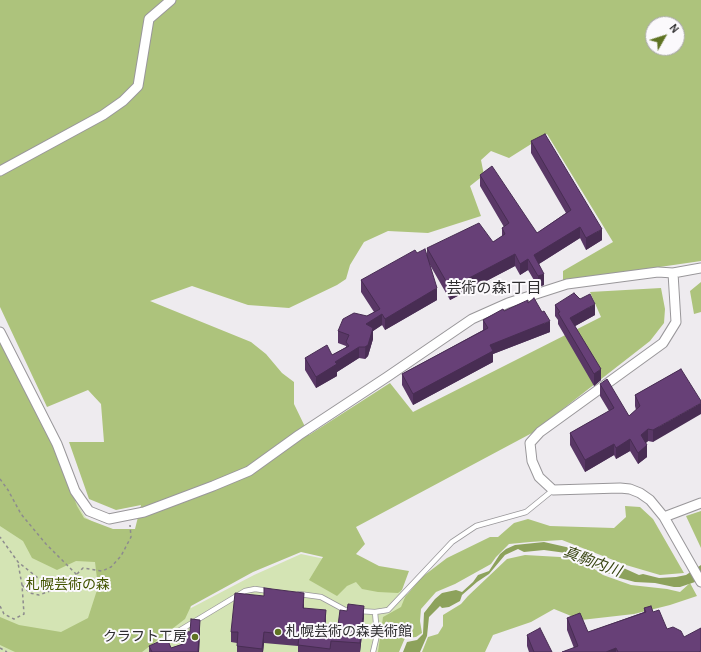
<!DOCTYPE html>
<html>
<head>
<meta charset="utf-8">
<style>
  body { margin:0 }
  #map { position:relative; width:701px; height:652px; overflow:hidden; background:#eeebef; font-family:Karla,sans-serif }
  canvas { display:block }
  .north { position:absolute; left:645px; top:16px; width:40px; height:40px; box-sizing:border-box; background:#fbf9fc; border:1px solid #a9a7aa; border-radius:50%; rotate:51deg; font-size:11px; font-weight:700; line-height:16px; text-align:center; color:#2e2d2f }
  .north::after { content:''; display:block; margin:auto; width:14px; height:18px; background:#5f7323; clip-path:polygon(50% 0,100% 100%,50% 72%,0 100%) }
</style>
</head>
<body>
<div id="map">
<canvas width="701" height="652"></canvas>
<div class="north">N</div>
</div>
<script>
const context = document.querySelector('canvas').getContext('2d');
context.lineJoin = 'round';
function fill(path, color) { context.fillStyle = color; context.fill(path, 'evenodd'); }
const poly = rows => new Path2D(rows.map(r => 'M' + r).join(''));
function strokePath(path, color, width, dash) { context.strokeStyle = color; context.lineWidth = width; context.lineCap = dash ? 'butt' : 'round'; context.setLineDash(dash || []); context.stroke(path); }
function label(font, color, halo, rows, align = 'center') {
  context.font = font + ' Karla,"Noto Sans JP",sans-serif'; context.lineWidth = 4; context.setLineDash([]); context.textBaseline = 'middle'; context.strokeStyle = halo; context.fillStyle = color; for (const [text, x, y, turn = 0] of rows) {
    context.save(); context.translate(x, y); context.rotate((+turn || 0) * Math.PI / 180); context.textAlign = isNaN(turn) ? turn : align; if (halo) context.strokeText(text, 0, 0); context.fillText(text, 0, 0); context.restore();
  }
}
fill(poly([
  [0,344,48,439,75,499,85,517,111,533,191,608,254,575,301,554,325,559,369,575,413,597,388,652,0,652]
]), '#d4e4b4');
fill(poly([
  [0,0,701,0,701,261,563,281,563,271,613,242,547,134,509,158,491,151,481,160,484,175,470,186,481,216,428,233,388,231,364,242,350,265,346,279,337,285,289,308,248,305,192,286,150,301,251,342,266,354,282,373,294,382,294,404,309,435,390,383,413,412,601,317,590,292,661,288,665,309,664,323,650,341,532,433,356,527,365,544,356,554,379,566,409,571,402,590,398,593,378,592,362,589,356,582,347,586,337,596,309,580,323,557,301,552,253,572,191,606,185,619,142,652,15,652,0,645,0,617,19,625,61,632,88,618,98,587,95,562,76,561,57,570,32,558,23,541,0,526,0,339,59,458,77,506,84,518,113,529,135,529,141,505,116,510,89,499,69,442,104,442,101,404,88,390,47,407,0,307],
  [653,24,677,24,677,48,653,48],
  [701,282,701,312,694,314,690,291],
  [625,506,640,507,653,519,684,573,660,575,626,565,562,540,530,542,509,544,496,557,491,564,455,584,436,592,421,609,420,621,422,633,416,637,405,638,399,652,378,652,383,617,401,607,405,597,422,577,447,558,490,537,498,537,514,523,528,519,550,526,614,528,626,517],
  [701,511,701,548,686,516],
  [525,555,560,557,583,561,603,575,631,585,667,589,680,592,690,583,697,596,670,605,634,614,581,620,554,609,531,622,493,635,485,652,422,652,428,637,438,634,443,626,443,615,461,604,468,596,507,559]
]), '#adc37c');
fill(poly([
  [544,542,575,549,596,556,603,564,619,566,639,575,643,574,659,578,676,577,686,575,701,565,701,580,680,587,674,587,655,583,635,582,616,577,591,565,586,560,578,558,566,553,544,550,524,552,518,549,505,555,489,574,477,582,462,595,460,601,449,607,442,608,440,606,429,617,427,636,420,652,403,652,407,642,417,640,423,634,424,613,435,599,442,593,456,590,462,592,473,582,478,575,489,571,500,554,506,549,515,545]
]), '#8da25c');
const service = poly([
  [299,594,321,597,345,610,352,610],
  [359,611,375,612,388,610,452,542,476,526,526,512,553,490],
  [154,652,177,632,245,591,255,589,269,591],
  [373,652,377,635,375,612]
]);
const minor = poly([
  [0,171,103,115,123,101,138,86,149,19,171,0],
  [673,273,676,322,663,343,540,432,530,443,532,461,539,477,553,490,620,488,630,489,640,493,650,500,664,517,701,582],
  [0,332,57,444,75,491,89,511,109,519,144,512,213,486,249,471,299,435,387,377,472,319,508,303,567,284,658,272,673,273,701,268],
  [664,517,701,503]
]);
strokePath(service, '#99979a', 6);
strokePath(minor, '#99979a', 11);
strokePath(poly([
  [0,479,8,490,21,514,46,544,85,583,84,588,80,591,53,590,18,562,0,537],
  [77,574,83,568,102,571,111,567,121,556,131,537,130,525],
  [22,585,30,593,39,595,53,590],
  [0,606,4,614,14,619,24,614,22,585,18,563],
  [0,648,7,652]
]), '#8d8b8e', 1.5, [3, 3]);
strokePath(service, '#fff', 4.5);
strokePath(minor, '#fff', 9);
fill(poly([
  [531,141,602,240,586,250,580,238,539,264,544,285,538,287,528,270,520,275,515,266,450,300,430,265,437,300,385,330,382,325,373,331,373,339,368,356,365,359,359,358,337,372,337,376,316,388,305,370,305,358,332,355,346,347,346,346,338,343,338,331,374,312,361,292,361,280,417,253,427,255,427,248,493,242,502,236,502,228,504,227,480,186,480,175,537,233,566,213,531,153],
  [580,299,595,315,575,326,601,380,594,386,558,324,558,320,555,316,555,305],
  [528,303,550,332,493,354,493,362,413,405,402,385,402,374,483,330,483,320,504,311],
  [681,369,653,442,648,441,646,443,647,457,638,464,630,451,616,459,614,455,585,472,570,445,570,433,609,411,600,396,600,384,629,416,636,410,635,406,635,395],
  [304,604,304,608,326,621,325,632,337,633,364,617,360,652,298,652,298,646,264,643,263,652,237,652,237,643,231,642,231,632],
  [644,608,653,612,667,629,684,637,701,652,562,652,574,648,567,630,567,618,588,632,644,612],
  [200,631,199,652,149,652,149,646,171,648,183,644,190,632],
  [527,635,552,652,529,652,527,646]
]), '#593766');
fill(poly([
  [580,227,580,238,534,267,534,255],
  [602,229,602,240,586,250,586,238],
  [515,254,515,266,450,300,450,288],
  [528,259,528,270,520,275,520,264],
  [544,274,544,285,538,287,538,276],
  [437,288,437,300,385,330,385,319],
  [595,304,595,315,570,329,570,318],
  [382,314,382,325,373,331,373,339,368,356,365,359,366,324],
  [550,321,550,332,493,354,493,362,413,405,413,394,490,345],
  [359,347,359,358,337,372,337,376,316,388,316,377,335,362],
  [601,369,601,380,594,386,594,374],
  [701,403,701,414,653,442,653,430],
  [648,429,648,441,641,447,641,435],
  [630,439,630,451,616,459,616,448],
  [614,444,614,455,585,472,585,460],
  [647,445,647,457,638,464,638,453],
  [304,593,304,604,303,619,303,608],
  [364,606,364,617,360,652,360,643],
  [326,610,326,621,324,643,324,632],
  [200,620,200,631,199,652,198,652],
  [264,632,264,643,263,652,262,652],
  [616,648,616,652,606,652]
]), '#482d53');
const building = poly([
  [545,134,602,229,586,238,580,227,534,255,544,274,538,276,528,259,520,264,515,254,450,288,427,248,479,223,493,242,505,234,502,228,509,223,480,175,492,166,537,233,571,210,531,141,545,134],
  [425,249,437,288,385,319,382,314,366,324,373,328,368,345,365,347,359,347,335,362,337,364,316,377,305,358,327,345,332,355,349,346,346,342,349,335,338,331,343,319,354,313,367,316,380,309,361,280,415,250,417,253,425,249],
  [574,293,580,299,590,294,595,304,570,318,601,369,594,374,558,313,560,312,555,305,574,293],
  [534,298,542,312,544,311,550,321,490,345,493,351,413,394,402,374,488,328,483,320,503,309,504,311,528,300,528,303,534,298],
  [681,369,701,401,701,403,653,430,648,429,641,435,647,445,638,453,630,439,616,448,614,444,585,460,570,433,614,408,600,384,607,379,629,416,640,406,635,395,681,369],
  [264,588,304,593,303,608,326,610,324,632,337,633,340,610,347,611,348,604,364,606,360,643,331,641,330,649,298,645,299,636,264,632,262,649,237,646,238,632,231,632,235,593,264,596,264,588],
  [651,606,653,612,659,610,667,629,673,627,681,631,684,637,701,628,701,651,699,652,618,652,616,648,606,652,562,652,578,646,567,618,580,613,588,632,646,612,644,608,651,606],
  [191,619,200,620,198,652,152,652,149,646,167,638,171,648,183,644,184,631,190,632,191,619],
  [540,628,552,652,534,652,527,635,540,628]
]);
fill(building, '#674077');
strokePath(building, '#482d53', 1);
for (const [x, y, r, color] of [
  [278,632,4,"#5f7323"],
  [195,637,4,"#5f7323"]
]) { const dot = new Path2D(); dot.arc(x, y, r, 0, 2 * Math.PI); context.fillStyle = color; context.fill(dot); strokePath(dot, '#fbf9fc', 1.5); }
label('14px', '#425300', '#fbf9fc', [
  ["札幌芸術の森",68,585]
]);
label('14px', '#2e2d2f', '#fbf9fc', [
  ["札幌芸術の森美術館",286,632],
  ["クラフト工房",187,637,"right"]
], 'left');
label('15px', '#2e2d2f', '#fbf9fc', [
  ["芸術の森1丁目",494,289]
]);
label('italic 15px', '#35420e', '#fbf9fc', [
  ["真駒内川",592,562,20]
]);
</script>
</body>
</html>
